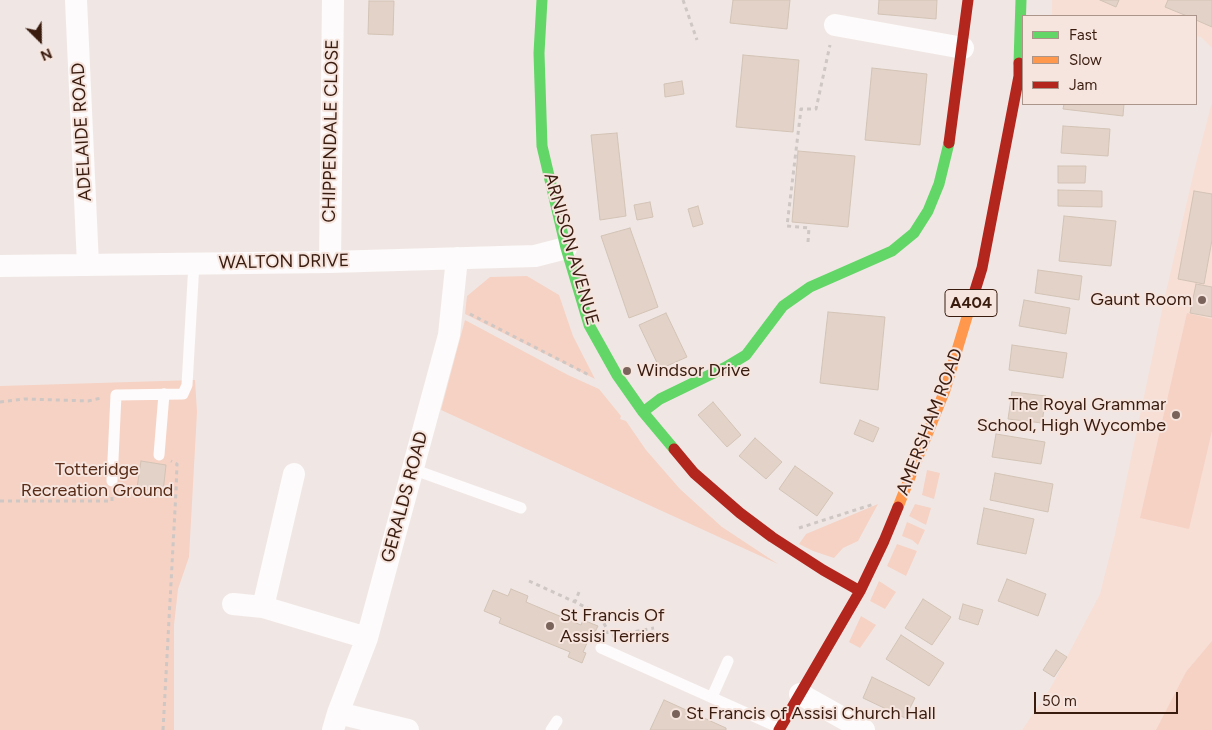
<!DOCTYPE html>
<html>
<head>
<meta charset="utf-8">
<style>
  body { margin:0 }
  #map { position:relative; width:1212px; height:730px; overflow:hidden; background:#f0e7e4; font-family:Figtree,sans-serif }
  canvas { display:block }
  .legend { position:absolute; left:1022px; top:15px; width:175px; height:90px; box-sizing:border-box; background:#f6e5de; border:1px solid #ab958b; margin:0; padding:6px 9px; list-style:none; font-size:15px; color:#3a1c0f }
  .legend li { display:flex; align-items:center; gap:10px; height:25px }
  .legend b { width:25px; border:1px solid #ab958b }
  .north { position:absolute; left:15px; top:15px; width:50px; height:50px; -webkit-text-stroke:4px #f6e5de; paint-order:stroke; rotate:157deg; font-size:14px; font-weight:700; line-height:20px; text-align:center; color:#3a1c0f }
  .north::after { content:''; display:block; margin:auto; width:18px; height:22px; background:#3a1c0f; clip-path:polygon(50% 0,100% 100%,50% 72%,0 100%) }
  .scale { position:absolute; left:1034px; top:692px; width:144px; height:22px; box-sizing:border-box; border:2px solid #3a1c0f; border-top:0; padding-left:6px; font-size:15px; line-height:18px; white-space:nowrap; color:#3a1c0f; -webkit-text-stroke:4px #f6e5de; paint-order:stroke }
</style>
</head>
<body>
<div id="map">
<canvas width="1212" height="730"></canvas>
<ul class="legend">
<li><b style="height:6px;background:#63d668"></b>Fast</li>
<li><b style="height:6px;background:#ff974d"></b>Slow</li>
<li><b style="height:6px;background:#b3261e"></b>Jam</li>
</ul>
<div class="north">N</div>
<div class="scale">50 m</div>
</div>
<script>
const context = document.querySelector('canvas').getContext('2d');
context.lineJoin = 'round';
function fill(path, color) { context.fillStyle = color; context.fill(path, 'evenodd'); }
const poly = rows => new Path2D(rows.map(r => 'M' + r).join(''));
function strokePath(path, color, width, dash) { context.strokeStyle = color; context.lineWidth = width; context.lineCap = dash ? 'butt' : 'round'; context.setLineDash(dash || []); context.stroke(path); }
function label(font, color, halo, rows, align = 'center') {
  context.font = font + ' Figtree,sans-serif'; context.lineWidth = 4; context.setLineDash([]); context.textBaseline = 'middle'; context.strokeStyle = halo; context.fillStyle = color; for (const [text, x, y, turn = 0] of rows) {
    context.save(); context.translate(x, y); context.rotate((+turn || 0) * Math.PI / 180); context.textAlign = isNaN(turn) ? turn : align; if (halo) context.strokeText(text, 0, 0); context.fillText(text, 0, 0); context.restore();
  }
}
fill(poly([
  [1052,0,1212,0,1212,48,1201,37,1196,36,1196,16,1052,16],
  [1212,102,1212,730,1022,730,1051,687,1100,594,1115,534,1165,296,1194,171]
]), '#f7dfd6');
fill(poly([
  [527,276,559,295,573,336,595,379,465,314,467,296,490,277],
  [1187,313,1212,319,1212,431,1189,529,1140,518],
  [465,320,568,375,599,389,621,416,620,419,626,421,646,450,680,489,722,527,778,564,441,410],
  [195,380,197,412,189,557,178,589,174,625,174,730,0,730,0,386],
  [927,470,940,473,934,499,922,495],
  [878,504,858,541,843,548,834,558,813,551,799,544,806,534],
  [915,504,931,508,926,525,909,516],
  [907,522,925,530,918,545,912,540,902,536],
  [897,544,917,551,906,576,887,566],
  [879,581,896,592,885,609,870,601],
  [861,616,876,625,860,648,849,642],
  [1212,641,1212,730,1156,730,1186,672]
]), '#f6d2c4');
const building = poly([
  [733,0,790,0,787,29,730,23,733,0],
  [879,0,937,0,936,19,878,14,879,0],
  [1100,0,1119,0,1116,7,1100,0],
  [1168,0,1212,0,1212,27,1196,20,1196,16,1187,16,1165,7,1168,0],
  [369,1,394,1,393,35,368,34,369,1],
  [743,55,799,60,793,132,736,127,743,55],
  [872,68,927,74,920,145,865,140,872,68],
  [682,81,684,94,665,97,664,84,682,81],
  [1064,104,1124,104,1123,116,1063,109,1064,104],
  [1063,126,1110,129,1108,156,1061,153,1063,126],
  [617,133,626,216,600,220,591,135,617,133],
  [798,151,855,156,848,227,792,222,798,151],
  [1058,166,1086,166,1085,183,1058,183,1058,166],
  [1058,190,1102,191,1102,207,1058,206,1058,190],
  [1194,191,1212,194,1212,240,1204,284,1178,279,1194,191],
  [650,202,653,217,637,220,634,205,650,202],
  [698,206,703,224,693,227,688,209,698,206],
  [1064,216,1116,221,1111,266,1059,261,1064,216],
  [630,228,658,307,629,318,601,236,630,228],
  [1038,270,1082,276,1079,300,1035,293,1038,270],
  [1196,284,1212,287,1212,317,1190,313,1196,284],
  [1024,300,1070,308,1066,334,1019,326,1024,300],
  [828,312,885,317,878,390,820,383,828,312],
  [666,313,687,357,660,369,639,325,666,313],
  [1012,345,1067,353,1063,378,1009,370,1012,345],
  [1012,392,1046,396,1042,423,1008,419,1012,392],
  [713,402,741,435,727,447,698,415,713,402],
  [860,420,879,428,873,442,854,434,860,420],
  [996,434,1045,442,1041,464,992,457,996,434],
  [755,438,782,462,766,479,739,456,755,438],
  [141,461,166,465,163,492,137,488,141,461],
  [795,466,833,493,817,516,779,489,795,466],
  [995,473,1053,484,1048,512,990,500,995,473],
  [984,508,1034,519,1026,554,977,544,984,508],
  [1007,579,1046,594,1038,616,998,601,1007,579],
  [511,589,528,596,526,602,581,625,583,620,598,626,593,636,591,634,583,652,586,653,582,663,568,657,570,652,499,623,501,618,484,611,493,590,508,596,511,589],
  [923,599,951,617,932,645,905,628,923,599],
  [963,604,983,610,978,625,959,619,963,604],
  [901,635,944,663,929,686,886,659,901,635],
  [1056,650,1067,657,1054,677,1043,670,1056,650],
  [872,677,915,698,905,718,863,698,872,677],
  [664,700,726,728,726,730,650,730,664,700]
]);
fill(building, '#e2d2c7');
strokePath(building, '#d3c3b6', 1);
strokePath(poly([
  [683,0,697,40],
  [808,242,809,228,787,226,801,109,816,109,830,45],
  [470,314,589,375],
  [0,402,24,399,88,401,101,398],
  [0,501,112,501,112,494],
  [799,528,874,504],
  [529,581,575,602],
  [579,592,575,602,599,614,607,629,607,634],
  [612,636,654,628],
  [163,730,176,491,177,464,171,461]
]), '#cec7c4', 3, [4, 4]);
strokePath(poly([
  [159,455,164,394],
  [412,469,521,508],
  [112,481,116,395,183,394,187,385,194,263],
  [601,648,780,728],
  [712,697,728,661],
  [551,730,557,721]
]), '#fdfbfb', 11);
strokePath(poly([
  [76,0,88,265],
  [835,25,963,48],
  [330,262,333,0],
  [0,266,330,262,535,256,566,248],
  [233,604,263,607,367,638],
  [263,607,294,474],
  [800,694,864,730],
  [338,713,408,730],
  [333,730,338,713,367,638,449,335,457,258]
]), '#fdfbfb', 22);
strokePath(poly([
  [542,0,539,53,542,146,566,248,589,325,617,375,643,412,674,449],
  [1019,63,1021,0],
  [643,412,660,399,726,367,746,355,783,306,810,287,892,251,914,233,928,211,939,184,949,143]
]), '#63d668', 11);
strokePath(poly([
  [898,507,945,390,973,297]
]), '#ff974d', 11);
strokePath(poly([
  [949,143,968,0],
  [973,297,982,268,1019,76,1019,63],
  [674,449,694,473,740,513,772,537,823,570,860,591],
  [779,730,860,591,884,541,898,507]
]), '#b3261e', 11);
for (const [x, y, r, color] of [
  [1202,300,5,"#7a635a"],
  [627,371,5,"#7a635a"],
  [1176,415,5,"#7a635a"],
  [550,626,5,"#7a635a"],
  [676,714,5,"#7a635a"]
]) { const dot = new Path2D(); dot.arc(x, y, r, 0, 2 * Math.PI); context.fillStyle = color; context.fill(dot); strokePath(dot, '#f6e5de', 2); }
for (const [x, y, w] of [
  [971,303,52]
]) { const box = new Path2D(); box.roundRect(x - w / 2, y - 13.5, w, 27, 4); context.fillStyle = '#f6e5de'; context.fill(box); strokePath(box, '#3a1c0f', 1); }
label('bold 16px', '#3a1c0f', null, [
  ["A404",971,303]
]);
label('18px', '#3a1c0f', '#f6e5de', [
  ["CHIPPENDALE CLOSE",331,131,-89],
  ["ADELAIDE ROAD",82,132,-93],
  ["ARNISON AVENUE",571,249,74],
  ["WALTON DRIVE",284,262,-1],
  ["AMERSHAM ROAD",930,422,-69],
  ["GERALDS ROAD",405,497,-75]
]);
label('18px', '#3a1c0f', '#f6e5de', [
  ["Gaunt Room",1192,300,"right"],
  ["Windsor Drive",637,371],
  ["The Royal Grammar",1166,405,"right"],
  ["School, High Wycombe",1166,426,"right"],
  ["St Francis Of",560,616],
  ["Assisi Terriers",560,637],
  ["St Francis of Assisi Church Hall",686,714]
], 'left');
label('18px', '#592c18', '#f6e5de', [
  ["Totteridge",97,470],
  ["Recreation Ground",97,491]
]);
</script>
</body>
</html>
